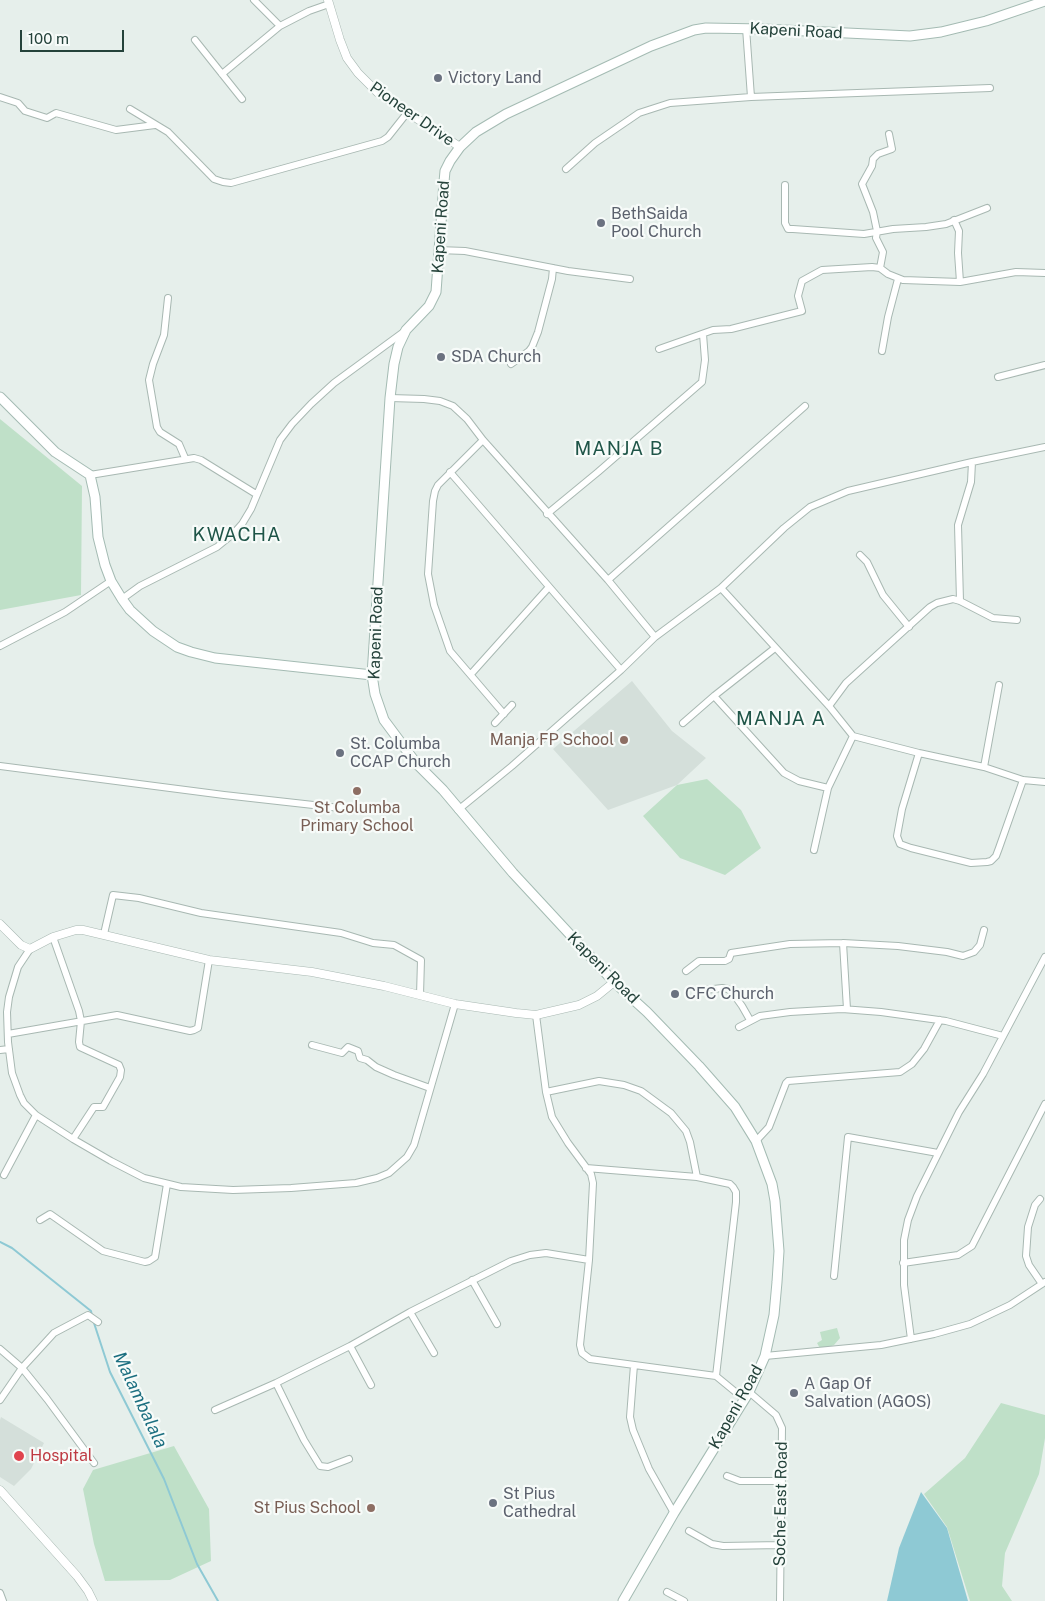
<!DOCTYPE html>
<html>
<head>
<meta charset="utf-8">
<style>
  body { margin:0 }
  #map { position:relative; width:1045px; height:1601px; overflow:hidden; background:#e6efeb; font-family:"Public Sans",sans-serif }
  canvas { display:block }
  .scale { position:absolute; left:20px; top:30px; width:104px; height:22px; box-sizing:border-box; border:2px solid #24423a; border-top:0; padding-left:6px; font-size:15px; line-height:18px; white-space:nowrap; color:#24423a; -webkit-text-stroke:4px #f7fbf9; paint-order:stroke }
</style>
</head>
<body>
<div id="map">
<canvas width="1045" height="1601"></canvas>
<div class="scale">100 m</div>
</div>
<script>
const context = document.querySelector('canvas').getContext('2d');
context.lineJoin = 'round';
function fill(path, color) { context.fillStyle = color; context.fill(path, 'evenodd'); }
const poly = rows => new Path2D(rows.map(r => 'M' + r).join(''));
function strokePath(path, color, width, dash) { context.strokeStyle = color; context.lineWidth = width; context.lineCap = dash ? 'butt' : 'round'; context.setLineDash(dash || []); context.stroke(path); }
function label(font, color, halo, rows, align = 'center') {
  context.font = font + ' "Public Sans",sans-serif'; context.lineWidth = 4.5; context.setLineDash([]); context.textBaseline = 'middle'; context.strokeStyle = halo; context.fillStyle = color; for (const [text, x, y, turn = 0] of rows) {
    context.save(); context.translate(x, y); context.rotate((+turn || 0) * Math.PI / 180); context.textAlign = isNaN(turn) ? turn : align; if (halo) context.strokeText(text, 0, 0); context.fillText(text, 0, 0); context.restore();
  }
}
fill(poly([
  [632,681,672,731,706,758,677,785,608,810,553,749],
  [1,1417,44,1443,31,1469,14,1486,0,1477,0,1420]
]), '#d4dfda');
fill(poly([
  [0,419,82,486,81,595,0,610],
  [707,779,741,810,761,848,725,875,680,858,643,816,677,785],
  [837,1328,840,1338,834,1345,821,1350,817,1343,822,1340,820,1332],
  [1001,1403,1045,1415,1045,1438,1039,1474,1005,1553,1002,1586,1012,1601,970,1601,947,1527,924,1494,965,1458],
  [174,1446,209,1509,211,1561,170,1580,105,1581,94,1544,83,1489,93,1470]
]), '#bfe0c8');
fill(poly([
  [921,1492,947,1528,968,1601,887,1601,899,1548]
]), '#8ec9d4');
strokePath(poly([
  [0,1242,12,1248,91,1311,92,1316],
  [94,1323,110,1372,164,1479,197,1564,218,1601]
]), '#8ec9d4', 2);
const minor = poly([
  [254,0,280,26],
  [746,28,751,97],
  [195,40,242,99],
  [222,74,280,26,309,11,329,4],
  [0,97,18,103,25,111,47,118,56,113,116,130,155,125],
  [130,109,168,132,214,179,223,182,231,183,382,141,388,137,407,113],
  [566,169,595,143,639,113,670,103,751,97,990,88],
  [785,185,785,223,788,229,793,229,864,234,893,229,926,227,946,224,987,208],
  [954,220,959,231,958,253,960,282],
  [438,250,465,251,568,271,630,279],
  [880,268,883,252,876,238,877,231,873,212,862,184,872,166,873,159,878,154,892,149,889,134],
  [168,298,164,335,153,364,149,380,157,427,160,432,179,444,185,458],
  [659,349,713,330,731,329,802,311,798,296,802,281,822,270,872,267,880,268,888,274,903,280,960,282,1016,272,1045,273],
  [882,351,888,317,898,279],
  [511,364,529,351,532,347,538,332,552,279,553,268],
  [998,377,1045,365],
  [390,398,424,399,440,401,453,406,467,419,483,440,608,580,655,637],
  [483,440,438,485,435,491,433,501,428,574,434,605,450,651,504,714],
  [450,472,621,670],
  [90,475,194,458,201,460,256,494],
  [547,514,598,472,702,382,705,360,703,334],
  [860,555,867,562,883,595,909,627],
  [608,580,805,406],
  [721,588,829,706,853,736,919,753,984,767,1023,780,1045,782],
  [122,599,140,586,217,547,233,534,242,524,251,509,280,440,292,424,311,404,334,383,405,331],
  [960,601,958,525,971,482,972,462],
  [0,646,65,612,111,581],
  [471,674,549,587],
  [714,696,784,773,799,781,828,788],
  [829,706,846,683,930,607,937,603,953,599,960,601,993,618,1017,620],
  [495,723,512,705],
  [683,723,714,696,775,648],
  [919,753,902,809,897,836,900,844,911,848,971,863,987,862,991,861,996,856,999,848,1023,780],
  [0,766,224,795,358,810],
  [984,767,999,685],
  [458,810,512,766,621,670,655,637,721,588,784,528,810,507,848,491,972,462,1045,447],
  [814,850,828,788,853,736],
  [104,934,113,895,139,898,201,913,341,933,373,943,394,945,421,960,420,995],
  [53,937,79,1011,81,1021,79,1042,80,1047,119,1065,121,1070,120,1077,103,1107,94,1107,92,1110,73,1139],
  [843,943,847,1009],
  [30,949,18,967,9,997,7,1012,8,1042,12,1073,20,1095,24,1103,36,1115,73,1139,111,1161,144,1178,181,1187,233,1190,291,1188,356,1183,377,1178,389,1173,407,1157,414,1145,455,1004],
  [686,971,699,961,725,961,729,959,731,953,790,944,843,943,898,946,947,952,963,956,974,952,980,945,984,930],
  [697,991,722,988,728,989,732,992,742,1006,750,1020],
  [536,1015,546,1092,552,1117,568,1143,591,1174,593,1183,589,1260,580,1345,582,1353,590,1359,716,1376,744,1399],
  [739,1027,760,1016,790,1012,842,1009,881,1012,946,1021,1003,1036],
  [8,1034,117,1015,190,1031,194,1030,198,1028,209,960],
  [312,1045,342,1053,348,1047,358,1051,360,1058,367,1060,376,1067,394,1075,430,1088],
  [0,1050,9,1049],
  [546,1092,599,1081,624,1085,641,1091,671,1113,686,1131,690,1142,697,1177],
  [756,1141,769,1127,786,1083,788,1081,900,1072,912,1064,924,1049,940,1020],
  [586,1168,697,1177,730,1184,733,1187,736,1192,736,1202,716,1376],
  [4,1175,36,1115],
  [1040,1199,1035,1205,1028,1227,1026,1256,1029,1265,1042,1284],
  [40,1220,50,1214,103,1251,145,1262,149,1261,155,1257,167,1184],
  [903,1263,958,1255,972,1246,1045,1104],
  [834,1276,848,1137,938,1153],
  [472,1280,497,1324],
  [410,1312,434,1353],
  [911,1339,904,1285,904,1240,908,1220,917,1196,959,1112,983,1074,1045,957],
  [350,1346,371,1385],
  [0,1349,22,1368,47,1399,94,1463],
  [765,1356,881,1345,934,1334,970,1324,1010,1305,1045,1282],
  [634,1365,630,1417,633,1430,649,1469,674,1513],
  [276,1383,304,1440,320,1466,328,1467,349,1459],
  [749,1392,776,1415,782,1428,780,1601],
  [0,1400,22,1368,54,1333,88,1315,98,1322],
  [215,1410,276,1383,350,1346,410,1312,511,1261,530,1255,546,1253,589,1260],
  [727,1476,740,1481,782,1481],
  [689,1531,712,1544,723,1546,781,1545],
  [667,1592,684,1601],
  [0,1593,3,1601]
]);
const tertiary = poly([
  [328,0,340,40,347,58,358,73,378,93,460,147],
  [0,924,21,945,30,949,53,937,76,930,83,930,209,960,312,972,384,986,455,1004,516,1013,536,1015,579,1005,597,996,614,982],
  [0,1490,77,1576,88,1591,93,1601]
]);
const secondary = poly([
  [0,397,55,452,90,475,95,497,98,537,105,565,111,581,122,599,130,610,153,631,177,647,191,652,215,658,372,675],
  [623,1601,674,1513,749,1392,765,1356,774,1315,777,1282,779,1251,775,1201,772,1184,756,1141,735,1107,699,1066,647,1012,614,982,513,873,443,790,416,763,384,720,375,694,372,675,390,398,394,364,398,347,406,330,429,306,436,292,444,182,445,171,450,161,460,147,476,132,506,114,651,46,694,30,706,28,763,29,910,36,941,32,986,21,1045,1]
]);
strokePath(minor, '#a8b8b2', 8);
strokePath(tertiary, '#a8b8b2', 9);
strokePath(secondary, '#a4bbb3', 11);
strokePath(minor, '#fff', 6);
strokePath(tertiary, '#fff', 8);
strokePath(secondary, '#fff', 9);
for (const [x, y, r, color] of [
  [438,78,5,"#6b7280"],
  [601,223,5,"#6b7280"],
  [441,357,5,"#6b7280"],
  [624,740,5,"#8d6e63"],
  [340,753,5,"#6b7280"],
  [357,791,5,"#8d6e63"],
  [675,994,5,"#6b7280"],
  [794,1393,5,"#6b7280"],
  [19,1456,6,"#e0444e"],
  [493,1503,5,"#6b7280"],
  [371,1508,5,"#8d6e63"]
]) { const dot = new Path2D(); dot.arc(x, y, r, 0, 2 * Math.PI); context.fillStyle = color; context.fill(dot); strokePath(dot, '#f7fbf9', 2); }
label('16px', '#24423a', '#f7fbf9', [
  ["Kapeni Road",796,31,3],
  ["Pioneer Drive",412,114,35],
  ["Kapeni Road",441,227,-86],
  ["Kapeni Road",376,633,-88],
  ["Kapeni Road",603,968,45],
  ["Kapeni Road",736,1407,-61],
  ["Soche East Road",781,1504,-89]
]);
label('16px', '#5b616d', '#f7fbf9', [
  ["Victory Land",448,78],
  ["BethSaida",611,214],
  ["Pool Church",611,232],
  ["SDA Church",451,357],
  ["St. Columba",350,744],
  ["CCAP Church",350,762],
  ["CFC Church",685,994],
  ["A Gap Of",804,1384],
  ["Salvation (AGOS)",804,1402],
  ["St Pius",503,1494],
  ["Cathedral",503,1512]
], 'left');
label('16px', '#785e54', '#f7fbf9', [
  ["Manja FP School",614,740],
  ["St Columba",357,808,"center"],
  ["Primary School",357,826,"center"],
  ["St Pius School",361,1508]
], 'right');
label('16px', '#be3a42', '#f7fbf9', [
  ["Hospital",30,1456]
], 'left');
label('italic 18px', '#1c6f80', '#f7fbf9', [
  ["Malambalala",140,1400,65]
]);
context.letterSpacing = '1px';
label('19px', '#1f5548', '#f7fbf9', [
  ["MANJA B",619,449],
  ["KWACHA",237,535],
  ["MANJA A",781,719]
]);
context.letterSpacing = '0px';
</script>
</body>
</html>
